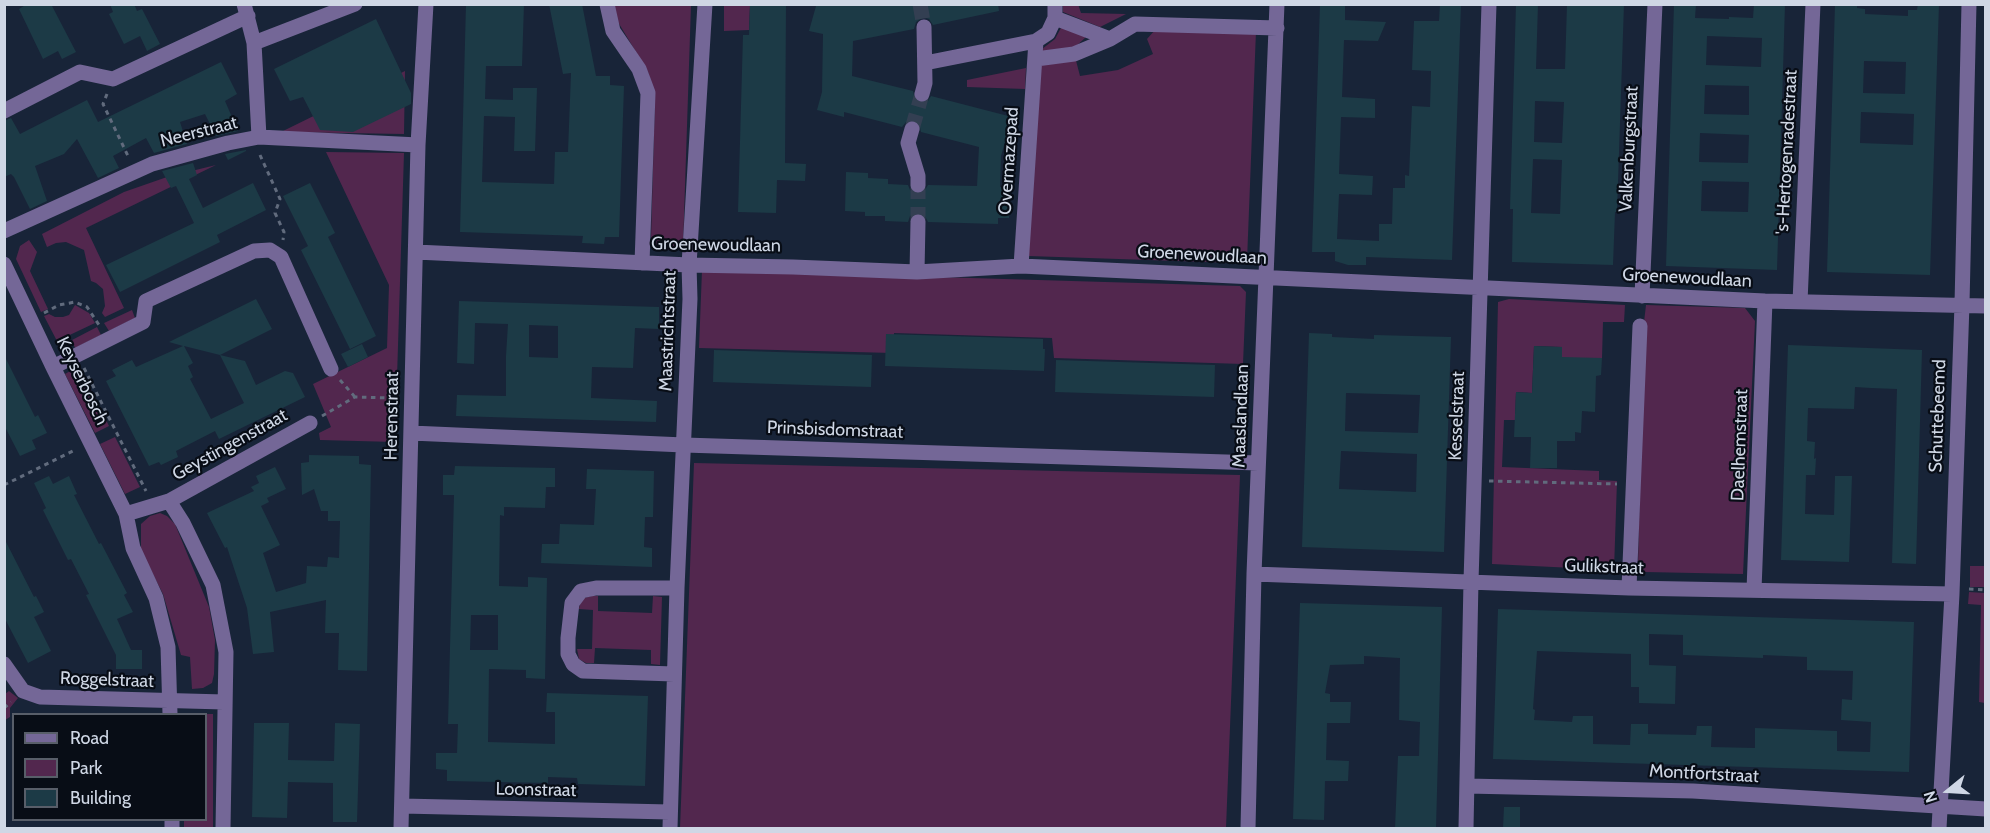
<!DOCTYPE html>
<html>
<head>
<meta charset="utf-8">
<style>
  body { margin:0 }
  #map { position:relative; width:1990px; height:833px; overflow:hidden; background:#182438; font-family:Cabin,sans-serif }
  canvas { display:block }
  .frame { position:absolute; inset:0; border:6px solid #cfd7e5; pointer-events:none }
  .legend { position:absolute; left:12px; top:713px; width:195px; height:108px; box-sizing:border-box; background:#080d16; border:2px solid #585e69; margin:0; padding:8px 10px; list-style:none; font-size:18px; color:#cfd7e5 }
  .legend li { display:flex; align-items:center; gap:12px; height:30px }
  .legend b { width:30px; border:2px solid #585e69 }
  .north { position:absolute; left:1918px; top:761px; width:60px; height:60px; -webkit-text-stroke:4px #080d16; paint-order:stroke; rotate:252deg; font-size:16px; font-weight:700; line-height:24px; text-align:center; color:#cfd7e5 }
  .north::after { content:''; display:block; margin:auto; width:21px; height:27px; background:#cfd7e5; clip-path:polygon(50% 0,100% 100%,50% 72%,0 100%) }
</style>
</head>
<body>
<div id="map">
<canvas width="1990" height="833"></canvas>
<div class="frame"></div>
<ul class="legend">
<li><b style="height:8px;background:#746797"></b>Road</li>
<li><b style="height:16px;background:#52274e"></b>Park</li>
<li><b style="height:16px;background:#1c3a46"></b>Building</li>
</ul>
<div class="north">N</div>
</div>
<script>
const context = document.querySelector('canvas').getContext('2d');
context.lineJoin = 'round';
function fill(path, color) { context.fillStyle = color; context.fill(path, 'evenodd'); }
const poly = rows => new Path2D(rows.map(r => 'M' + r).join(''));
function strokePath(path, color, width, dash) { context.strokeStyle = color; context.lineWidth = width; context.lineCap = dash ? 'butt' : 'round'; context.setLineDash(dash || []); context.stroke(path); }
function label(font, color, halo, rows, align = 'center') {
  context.font = font + ' Cabin,sans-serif'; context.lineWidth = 4.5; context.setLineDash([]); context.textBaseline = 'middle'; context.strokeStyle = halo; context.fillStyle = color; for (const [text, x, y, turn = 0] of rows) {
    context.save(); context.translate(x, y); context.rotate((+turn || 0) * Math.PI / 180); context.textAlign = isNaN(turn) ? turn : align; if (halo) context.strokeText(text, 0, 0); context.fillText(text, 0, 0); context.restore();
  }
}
fill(poly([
  [1078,4,1081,13,1126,14,1100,27,1063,12,1063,6],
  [614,5,691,5,683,247,668,250,653,248,651,239,655,97,648,72,618,22],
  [724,5,750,5,749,30,724,31],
  [1062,26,1086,37,1073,49,1080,76,1118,70,1153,54,1147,39,1155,30,1256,31,1247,261,1239,263,1028,256,1042,49,1055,39],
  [1026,68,1025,89,967,87,967,80],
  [405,71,404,134,281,132],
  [326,152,404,153,395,442,320,440,319,433,331,427,313,384,387,348,389,285],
  [216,165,86,228,124,308,105,317,102,313,105,306,103,289,96,283,91,281,84,250,66,242,56,243,47,247,42,234,124,192,167,177],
  [29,240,37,252,30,271,48,309,41,312,16,259,20,246],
  [702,270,1240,286,1246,292,1243,364,1054,358,1052,338,894,333,893,353,699,348],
  [1509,299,1625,305,1624,322,1603,322,1602,358,1562,362,1562,347,1534,346,1532,393,1516,392,1515,420,1504,420,1502,467,1599,471,1599,480,1617,481,1614,570,1492,564,1498,302],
  [75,305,89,313,95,323,57,341,44,316,49,314,55,317,63,317,69,315],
  [1646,305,1745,308,1755,321,1743,574,1645,572,1638,564,1644,322],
  [132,310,135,318,109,331,104,323],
  [97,327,101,335,75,348,72,340],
  [79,366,109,426,95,433,65,374],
  [115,437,140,487,125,494,100,444],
  [694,463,1240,475,1226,828,680,828],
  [160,513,167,516,175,524,209,607,215,640,214,674,212,683,203,688,192,689,190,657,181,655,163,594,141,551,141,524,150,516],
  [1970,566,1985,566,1985,587,1970,587],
  [1969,592,1985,593,1985,703,1979,702,1981,605,1968,604],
  [592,596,598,596,598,611,652,613,653,596,662,597,660,665,651,664,651,650,595,648,594,663,586,663,579,659,577,649,592,649,593,610,579,609,580,603,584,598],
  [9,691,18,698,10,708,10,717,5,720,5,694],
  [187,714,213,714,213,828,184,828,184,820,206,820,206,714]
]), '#52274e');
fill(poly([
  [27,4,51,4,76,52,62,59,58,51,43,59,19,9],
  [110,4,134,4,137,11,142,9,160,44,147,51,140,36,124,44,109,14,113,12],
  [466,4,524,4,522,66,486,66,485,99,513,100,513,88,537,88,535,151,514,151,515,117,484,116,482,182,554,184,555,152,568,152,571,73,563,74,549,4,582,4,596,76,610,76,610,85,624,86,619,237,605,237,604,244,582,243,583,236,460,232],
  [750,4,786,4,785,163,806,164,805,181,777,180,776,213,738,212,743,35,749,35],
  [823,4,998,4,999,11,933,25,929,19,923,17,916,22,914,29,853,41,852,76,913,91,915,100,920,103,928,101,931,96,1012,117,1001,156,1000,187,1011,187,1009,218,998,218,998,224,928,222,924,214,918,212,910,216,908,222,885,221,885,216,865,216,865,212,845,211,846,172,868,173,868,178,888,179,888,184,908,185,910,190,917,195,923,193,928,185,977,186,979,147,921,132,919,123,914,120,906,122,902,127,844,112,844,117,817,110,822,92,823,34,809,31,816,6],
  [1320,4,1345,4,1345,20,1386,22,1378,41,1344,40,1342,97,1375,99,1375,118,1341,117,1339,174,1373,176,1372,195,1339,194,1337,239,1379,241,1379,224,1392,224,1393,188,1405,188,1405,175,1409,176,1412,106,1430,107,1431,71,1412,70,1414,21,1439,21,1440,4,1461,4,1452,260,1366,257,1366,265,1348,265,1335,261,1335,252,1312,252],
  [1516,4,1538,4,1536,69,1565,69,1567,4,1624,4,1617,212,1615,212,1613,265,1512,262,1513,209,1510,209],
  [1535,101,1564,102,1562,143,1534,142],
  [1533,159,1562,160,1560,214,1531,213],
  [1674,4,1696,4,1695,18,1729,19,1729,17,1753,18,1754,4,1785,4,1777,270,1666,266],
  [1707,36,1762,38,1761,67,1706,65],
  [1705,85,1749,86,1749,115,1704,114],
  [1700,133,1749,135,1748,163,1699,162],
  [1702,181,1749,182,1748,212,1701,211],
  [1835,4,1857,4,1857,8,1865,9,1865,14,1908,16,1908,10,1917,10,1918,4,1939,4,1930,275,1827,272],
  [1864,61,1906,62,1905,94,1863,93],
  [1861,112,1914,114,1913,145,1860,143],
  [376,19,411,93,411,104,353,132,320,130,303,97,290,101,274,69],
  [221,62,237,94,225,101,238,131,216,136,205,114,180,122,187,144,154,153,146,138,113,156,119,168,98,178,77,139,64,154,35,166,47,201,30,209,14,177,11,174,4,177,4,121,11,118,20,134,87,100,98,122],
  [246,150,246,151,228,160,225,154],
  [193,163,197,175,189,179,203,208,253,183,266,210,217,235,220,242,120,292,106,265,194,223,176,186,171,188,162,171],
  [310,183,335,233,328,237,376,336,350,349,301,250,308,246,283,196],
  [256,299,272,329,220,355,184,346,193,363,188,366,193,377,190,379,211,419,244,403,220,355,245,361,256,385,285,371,293,373,305,397,219,439,215,431,176,451,178,457,161,465,159,462,149,466,106,381,116,376,112,370,132,360,136,367,183,346,169,342],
  [459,301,659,307,659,329,635,328,633,368,592,367,591,398,657,401,656,422,456,416,457,395,506,396,506,356,508,324,475,323,474,364,457,363],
  [529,325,558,326,558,358,529,357],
  [1309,333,1332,334,1332,337,1374,339,1374,335,1451,337,1444,552,1302,547],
  [1346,393,1420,395,1418,433,1345,431],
  [1341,451,1417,454,1416,492,1339,489],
  [886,334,1043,339,1043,349,1045,349,1044,371,885,366],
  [362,344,368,357,348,367,341,354],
  [1788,345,1922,350,1916,564,1892,563,1897,389,1871,388,1855,387,1854,409,1808,408,1807,441,1815,442,1814,459,1816,458,1815,475,1806,475,1805,514,1834,515,1835,476,1852,476,1849,562,1781,560],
  [1534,346,1562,347,1562,357,1602,358,1601,375,1596,376,1595,412,1582,411,1581,433,1575,432,1575,441,1557,441,1557,468,1530,468,1531,437,1514,437,1516,392,1532,393],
  [714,350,872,355,871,387,713,382],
  [4,355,35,417,38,415,47,433,32,440,36,449,20,456,4,425],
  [1056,360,1215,365,1214,397,1055,392],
  [309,455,359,456,359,464,371,465,367,671,338,670,339,633,325,633,326,600,270,612,274,652,253,654,247,608,227,547,225,548,207,513,254,491,251,487,259,483,256,476,275,467,286,489,267,498,269,502,261,506,280,545,263,553,276,592,306,583,307,566,327,567,328,557,339,558,340,521,328,521,328,511,321,511,314,489,302,495,301,463,309,462],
  [455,466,555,468,555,487,546,487,545,508,504,507,504,516,500,515,499,586,528,587,528,577,547,578,545,679,526,678,526,670,489,669,488,742,555,744,555,712,546,712,547,693,648,696,645,786,578,784,577,778,548,777,548,783,447,781,447,770,436,769,436,753,457,753,458,724,448,724,454,495,443,495,443,475,454,475],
  [471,615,498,615,498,650,470,650],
  [587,469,654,471,653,517,645,517,644,547,652,548,652,567,541,563,542,544,559,544,560,524,594,525,596,489,586,489],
  [49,476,53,484,69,476,77,494,74,495,99,544,101,543,127,593,124,595,133,612,117,619,131,650,142,650,142,669,116,669,116,655,86,595,89,594,71,559,68,560,43,510,46,508,34,483],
  [4,538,34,597,36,596,44,612,34,617,51,651,28,663,4,617],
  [1300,603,1442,607,1436,828,1395,828,1398,756,1419,756,1420,722,1399,720,1400,658,1364,656,1364,664,1330,665,1325,693,1330,694,1330,702,1351,702,1350,723,1327,723,1326,760,1349,761,1348,781,1325,781,1324,820,1293,819],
  [1498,609,1914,622,1909,772,1493,759],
  [1649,634,1683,635,1683,655,1763,658,1763,655,1807,657,1807,670,1853,671,1852,700,1842,699,1841,720,1871,722,1870,752,1837,751,1837,731,1755,728,1755,748,1711,747,1712,726,1697,726,1696,735,1648,734,1648,724,1631,724,1630,745,1593,744,1593,716,1573,716,1572,722,1534,720,1535,710,1533,709,1537,651,1631,654,1631,687,1639,687,1639,703,1675,704,1676,666,1649,665],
  [254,723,289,723,288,760,334,761,335,723,360,724,357,822,333,822,333,783,288,782,287,818,252,817],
  [1504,807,1520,807,1520,828,1503,828]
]), '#1c3a46');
strokePath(poly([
  [920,4,924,27],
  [912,129,922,94],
  [918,222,918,185]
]), '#333f52', 15, [15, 8]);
strokePath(poly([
  [107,94,103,104,128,156],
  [260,155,280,199,275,213,284,232,283,240],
  [44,313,59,305,75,302,87,307,99,325],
  [84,368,146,491],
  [340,380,355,397],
  [322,416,355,397,394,398],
  [1489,481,1617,484],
  [4,485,75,450],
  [1969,589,1986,590],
  [4,708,11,702]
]), '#616b7d', 3, [4.5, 4.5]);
strokePath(poly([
  [244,4,254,43,259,137],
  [607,4,613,31,639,69,648,93,642,263],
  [1055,18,1110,39],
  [254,43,355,4],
  [1036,59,1074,54,1110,39,1135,24,1277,28],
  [925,63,1036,41,1048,33,1055,18,1055,4],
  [922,94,925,83,924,27],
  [4,111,80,72,113,79,248,16],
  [912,129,908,143,918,176,918,185],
  [4,231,152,164,228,143,259,137,418,145],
  [416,252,689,265,793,267,917,272,1021,266,1765,301,1986,306],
  [4,264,53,367,126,514,169,501,183,523,213,585,226,652,223,828],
  [1021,266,1036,41],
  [917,272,918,222],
  [1642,296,1655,4],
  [1800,302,1813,4],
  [53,367,143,322,146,301,254,251,270,250,281,257,331,369],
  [411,433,684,445,1258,463],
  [169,501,310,423],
  [126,514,133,548,156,598,168,647,170,714],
  [1254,574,1629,588,1952,594],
  [1629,588,1640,326],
  [1754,590,1765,301],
  [4,664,23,691,40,697,224,702],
  [674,674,583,671,573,664,568,654,568,638,572,603,581,591,596,588,677,588],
  [1467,786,1693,791,1986,809],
  [402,806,670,812],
  [172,828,172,820],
  [401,828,418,145,426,4],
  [670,828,677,588,690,299,689,265,705,4],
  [1248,828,1254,574,1277,4],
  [1466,828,1471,581,1489,4],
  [1939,828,1952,594,1962,304,1969,4]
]), '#746797', 15);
label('18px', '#cfd7e5', '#080d16', [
  ["Neerstraat",199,132,-14],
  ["Valkenburgstraat",1629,149,-87],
  ["'s-Hertogenradestraat",1787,152,-87],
  ["Overmazepad",1009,161,-86],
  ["Groenewoudlaan",716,245,1],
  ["Groenewoudlaan",1202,255,3],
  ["Groenewoudlaan",1687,278,3],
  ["Maastrichtstraat",668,331,-88],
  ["Keyserbosch",82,381,64],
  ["Herenstraat",392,416,-89],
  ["Maaslandlaan",1241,416,-88],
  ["Kesselstraat",1457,416,-88],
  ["Schuttebeemd",1938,416,-88],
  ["Prinsbisdomstraat",835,430,2],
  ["Geystingenstraat",230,445,-29],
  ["Daelhemstraat",1740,445,-88],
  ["Gulikstraat",1604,567,2],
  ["Roggelstraat",107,680,2],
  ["Montfortstraat",1704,774,3],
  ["Loonstraat",536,790,1]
]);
</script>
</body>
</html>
